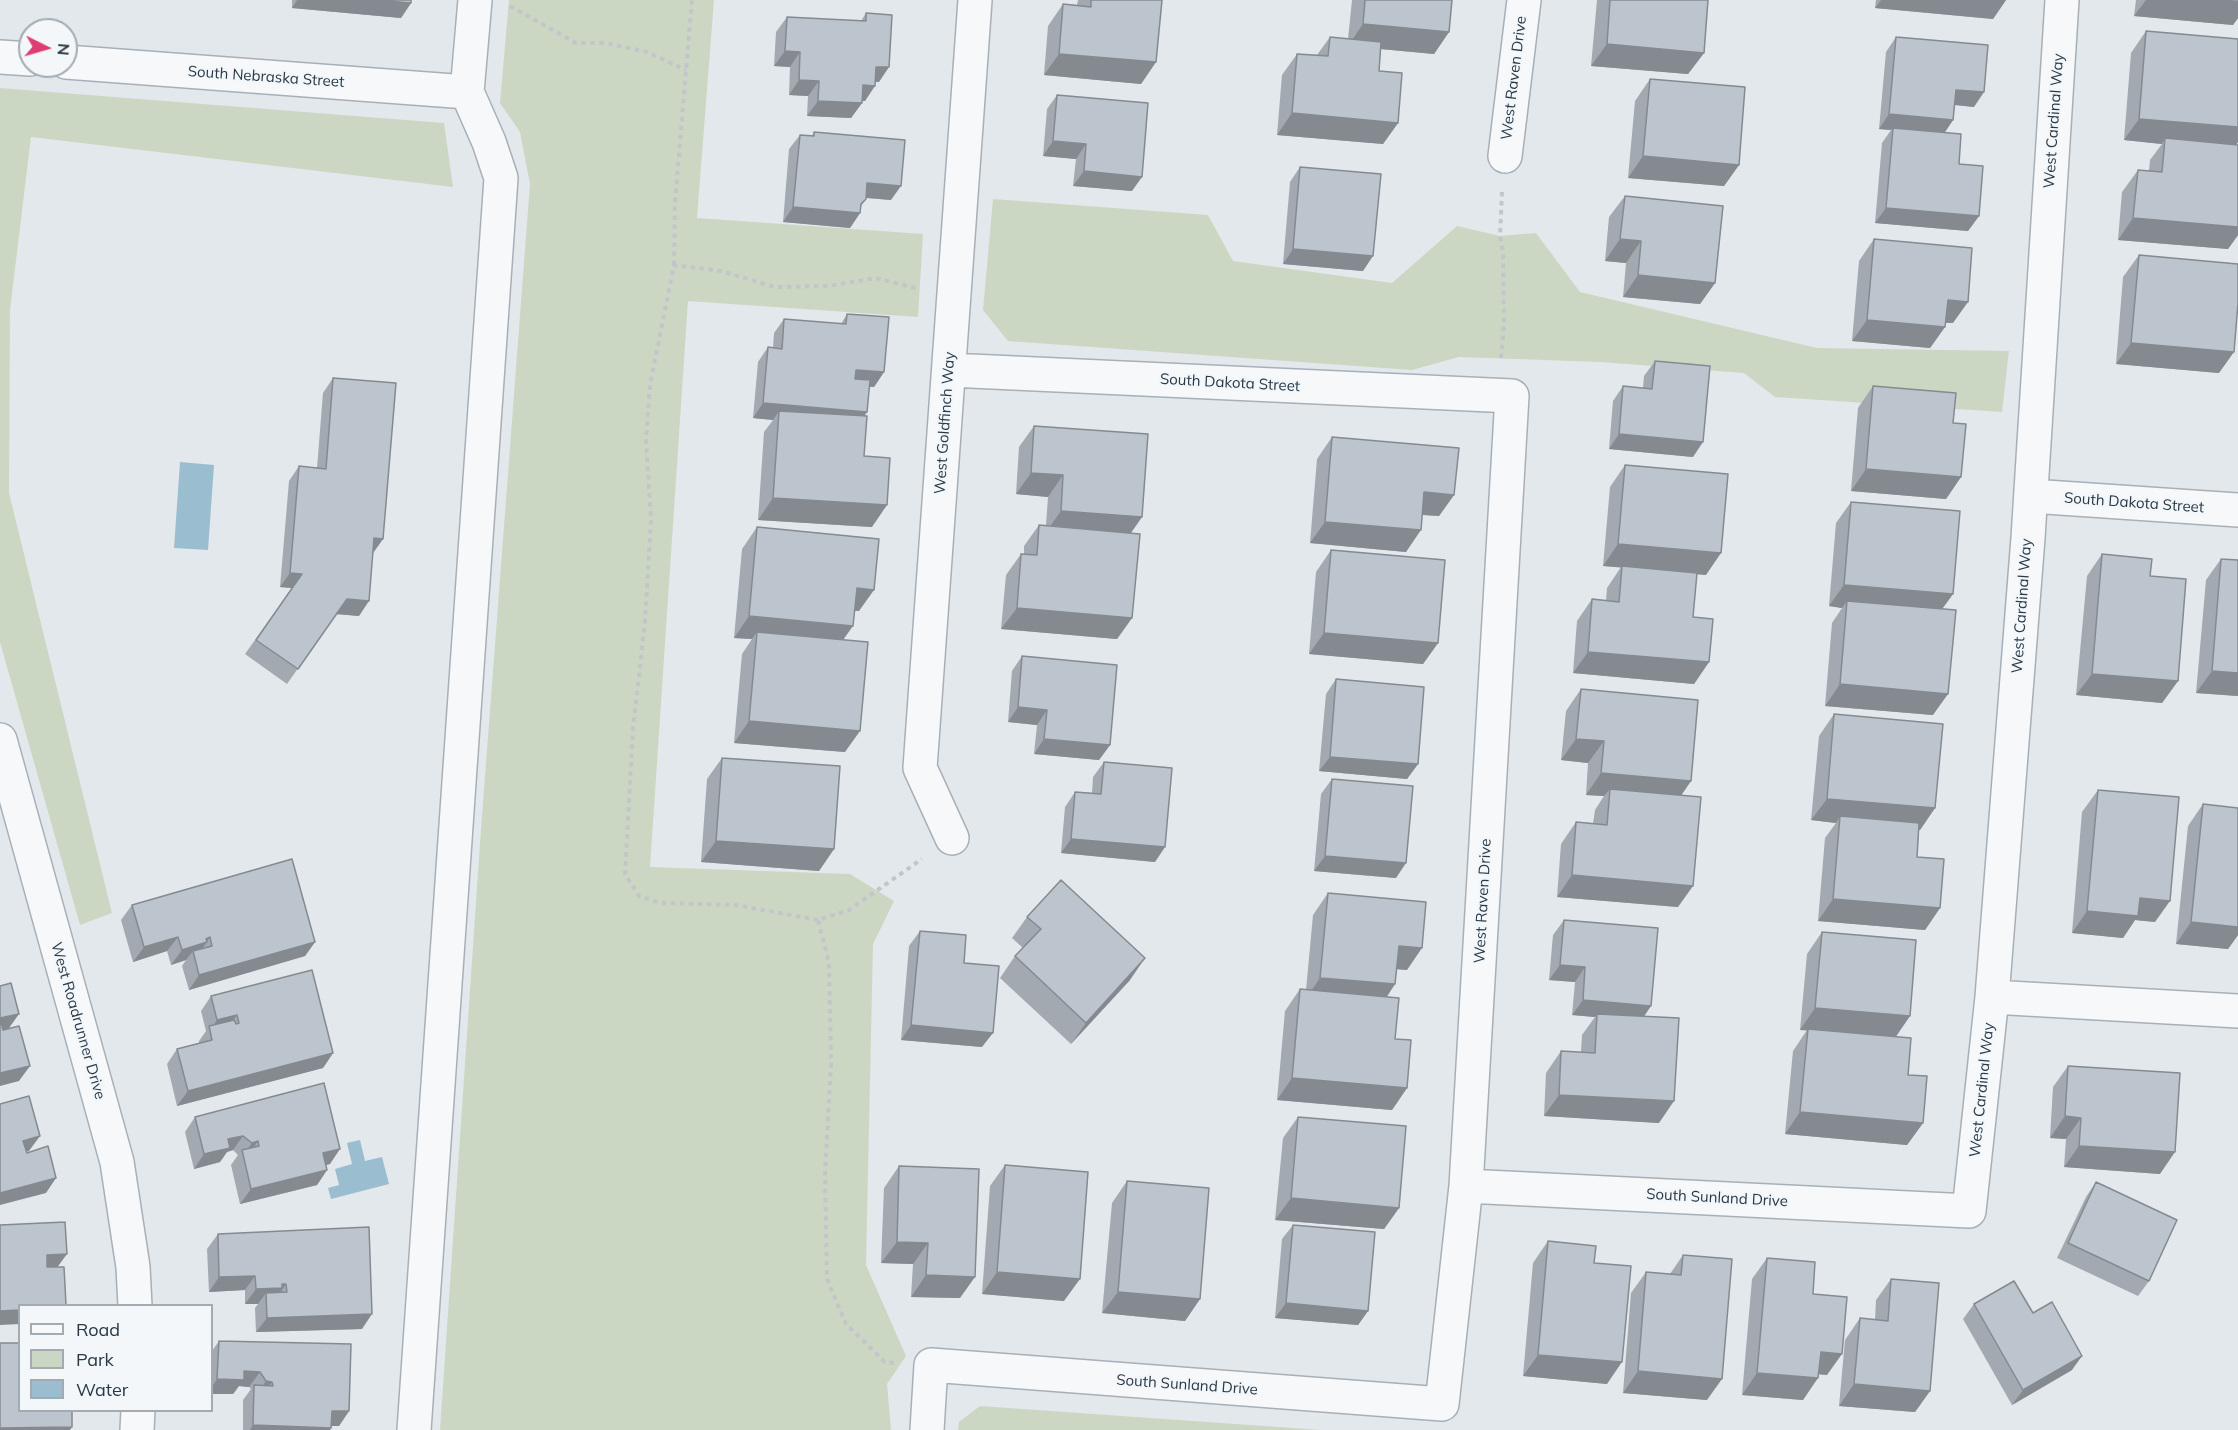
<!DOCTYPE html>
<html>
<head>
<meta charset="utf-8">
<style>
  body { margin:0 }
  #map { position:relative; width:2238px; height:1430px; overflow:hidden; background:#e3e8ec; font-family:Mulish,sans-serif }
  canvas { display:block }
  .legend { position:absolute; left:18px; top:1304px; width:195px; height:108px; box-sizing:border-box; background:#f3f7f9; border:2px solid #a2abb2; margin:0; padding:8px 10px; list-style:none; font-size:18px; color:#293947 }
  .legend li { display:flex; align-items:center; gap:12px; height:30px }
  .legend b { width:30px; border:2px solid #a2abb2 }
  .north { position:absolute; left:18px; top:18px; width:60px; height:60px; box-sizing:border-box; background:#f3f7f9; border:2px solid #a2abb2; border-radius:50%; rotate:95deg; font-size:16px; font-weight:700; line-height:24px; text-align:center; color:#293947 }
  .north::after { content:''; display:block; margin:auto; width:21px; height:27px; background:#dd3d70; clip-path:polygon(50% 0,100% 100%,50% 72%,0 100%) }
</style>
</head>
<body>
<div id="map">
<canvas width="2238" height="1430"></canvas>
<ul class="legend">
<li><b style="height:8px;background:#f6f8fa"></b>Road</li>
<li><b style="height:16px;background:#ccd7c3"></b>Park</li>
<li><b style="height:16px;background:#9bbdd0"></b>Water</li>
</ul>
<div class="north">N</div>
</div>
<script>
const context = document.querySelector('canvas').getContext('2d');
context.lineJoin = 'round';
function fill(path, color) { context.fillStyle = color; context.fill(path, 'evenodd'); }
const poly = rows => new Path2D(rows.map(r => 'M' + r).join(''));
function strokePath(path, color, width, dash) { context.strokeStyle = color; context.lineWidth = width; context.lineCap = dash ? 'butt' : 'round'; context.setLineDash(dash || []); context.stroke(path); }
function label(font, color, halo, rows, align = 'center') {
  context.font = font + ' Mulish,sans-serif'; context.lineWidth = 4.5; context.setLineDash([]); context.textBaseline = 'middle'; context.strokeStyle = halo; context.fillStyle = color; for (const [text, x, y, turn = 0] of rows) {
    context.save(); context.translate(x, y); context.rotate((+turn || 0) * Math.PI / 180); context.textAlign = isNaN(turn) ? turn : align; if (halo) context.strokeText(text, 0, 0); context.fillText(text, 0, 0); context.restore();
  }
}
fill(poly([
  [509,0,714,0,697,218,923,234,918,317,688,301,650,867,850,874,894,901,873,944,866,1265,906,1356,887,1384,891,1430,440,1430,481,829,530,184,520,132,500,103],
  [0,88,444,123,453,187,31,137,10,310,9,493,112,913,80,925,0,642],
  [993,199,1208,215,1233,261,1392,283,1457,226,1500,236,1536,233,1580,292,1817,348,2009,351,2002,412,1775,397,1744,373,1601,362,1459,357,1412,370,1008,341,983,310],
  [980,1406,1321,1430,958,1430,959,1422]
]), '#ccd7c3');
fill(poly([
  [180,462,214,465,208,550,174,548],
  [360,1140,365,1161,382,1157,389,1184,331,1199,328,1188,339,1185,335,1169,352,1164,347,1143]
]), '#9bbdd0');
const minor = poly([
  [0,57,30,59],
  [66,62,467,92],
  [1505,156,1524,0],
  [2031,496,2238,510],
  [0,740,117,1162,133,1267,135,1306],
  [952,838,920,768,975,0],
  [1992,997,2238,1011],
  [1466,1186,1969,1211,1992,997,2028,538,2062,0],
  [137,1430,138,1410],
  [414,1430,501,178,489,142,467,92,475,0],
  [927,1430,931,1365,1442,1404,1466,1186,1512,396,949,370]
]);
strokePath(minor, '#a7b0b7', 36);
strokePath(poly([
  [510,6,576,43,606,43,647,52,686,70],
  [674,265,675,202,692,0],
  [1501,358,1504,323,1503,254,1500,236,1502,192],
  [818,920,736,905,660,903,639,896,625,874,633,729,645,621,651,521,646,439,650,385,674,265,721,271,775,287,828,286,876,278,919,289],
  [894,1363,885,1362,846,1324,827,1279,825,1175,831,1064,829,963,818,920,849,910,922,859]
]), '#c1c6cb', 4, [4.5, 4.5]);
strokePath(minor, '#f6f8fa', 33);
fill(poly([
  [292,0,411,0,411,3,401,18,292,8],
  [1078,0,1162,0,1156,62,1141,84,1044,75,1048,26,1063,4,1077,5],
  [1352,0,1452,0,1449,32,1434,54,1381,49,1379,71,1398,123,1383,144,1277,135,1282,75,1297,54,1317,55,1330,37,1348,39],
  [1597,0,1708,0,1704,53,1688,74,1591,66],
  [1876,0,2006,0,1993,19,1875,8],
  [2136,0,2238,0,2238,18,2233,25,2134,16],
  [866,13,879,82,875,82,865,101,862,101,862,103,851,118,807,116,808,96,789,95,790,67,774,66,776,32,787,17,861,21],
  [2146,31,2238,142,2236,145,2238,145,2238,235,2228,249,2118,240,2122,192,2138,170,2149,171,2150,160,2162,144,2124,140,2131,53],
  [1896,37,1974,107,1955,105,1953,120,1945,132,1959,164,1979,216,1968,231,1875,223,1882,143,1891,130,1879,129,1886,52],
  [1650,79,1739,165,1724,186,1628,178,1635,101],
  [1057,95,1132,191,1073,186,1076,159,1043,156,1047,109],
  [814,132,891,200,866,198,860,207,860,213,850,228,783,222,789,149,800,135,812,136],
  [1300,167,1363,271,1283,264,1290,182],
  [1625,196,1715,283,1700,304,1623,297,1626,263,1605,261,1609,217],
  [1874,239,1953,323,1946,323,1945,327,1930,348,1852,341,1859,261],
  [2139,255,2219,373,2116,364,2123,277],
  [847,314,884,372,874,387,869,387,864,416,864,456,872,527,758,520,764,432,773,420,753,418,758,362,768,347,773,348,774,333,784,319,841,324],
  [1655,361,1693,457,1609,449,1613,401,1623,386,1643,388,1644,376],
  [333,378,383,539,373,553,359,616,336,614,287,684,245,654,292,588,280,587,289,481,299,466,317,468,323,393],
  [1873,386,1953,423,1961,477,1946,499,1851,491,1858,408],
  [1034,426,1142,517,1131,533,1132,618,1117,639,1001,629,1006,575,1021,554,1024,554,1024,546,1039,525,1046,525,1048,497,1016,494,1019,447],
  [1332,437,1454,495,1439,516,1422,515,1406,552,1310,543,1317,459],
  [1625,465,1706,575,1697,574,1693,617,1709,662,1694,684,1573,673,1577,621,1592,599,1606,601,1607,588,1621,567,1603,566,1610,487],
  [1851,502,1953,594,1942,609,1933,715,1825,706,1832,623,1842,608,1829,606,1836,523],
  [757,527,859,611,854,611,843,640,845,752,734,743,742,654,752,639,734,638,742,549],
  [1331,550,1438,643,1423,664,1309,654,1316,572],
  [2102,554,2150,576,2178,681,2162,703,2076,695,2087,576],
  [2221,559,2238,696,2196,693,2206,580],
  [1022,656,1110,745,1099,760,1034,754,1037,725,1008,722,1012,671],
  [1336,679,1418,764,1407,779,1319,771,1326,694],
  [1581,689,1691,781,1681,795,1678,907,1557,897,1561,844,1576,822,1593,824,1595,810,1604,796,1586,795,1588,763,1561,760,1566,711],
  [1834,714,1935,808,1920,830,1919,830,1917,857,1940,908,1925,930,1818,921,1825,838,1836,823,1811,820,1819,736],
  [722,758,834,849,819,871,701,862,707,779],
  [1104,762,1155,862,1061,853,1065,807,1075,792,1092,793,1093,777],
  [1332,779,1396,878,1314,871,1321,794],
  [2098,790,2155,922,2135,920,2123,938,2072,933,2082,812],
  [2203,804,2238,935,2228,949,2176,944,2188,826],
  [1328,893,1407,970,1397,969,1395,984,1387,997,1395,1039,1407,1088,1392,1110,1277,1100,1285,1011,1300,989,1306,990,1313,915],
  [132,905,315,942,305,956,189,990,182,966,186,960,171,965,167,951,133,962,121,920],
  [1027,917,1130,980,1071,1044,1000,978,1015,956,1023,948,1012,938],
  [1564,920,1644,1016,1659,1123,1544,1116,1546,1073,1561,1051,1581,1052,1582,1035,1595,1017,1572,1015,1575,982,1549,980,1553,935],
  [920,931,964,963,982,1047,901,1040,909,946],
  [1822,932,1910,1016,1895,1037,1923,1123,1907,1145,1785,1134,1793,1051,1807,1030,1800,1030,1807,954],
  [211,996,333,1053,323,1068,177,1106,167,1064,177,1049,199,1043,199,1041,206,1031,201,1011],
  [2068,1066,2160,1174,2064,1167,2066,1139,2050,1138,2053,1087],
  [195,1117,330,1164,326,1165,327,1170,317,1185,240,1204,231,1165,238,1155,233,1150,227,1152,220,1162,194,1169,185,1132],
  [1298,1117,1399,1208,1384,1229,1275,1220,1283,1138],
  [1005,1165,1064,1301,982,1294,990,1186],
  [899,1166,960,1298,911,1297,913,1264,881,1263,884,1188],
  [1127,1181,1200,1299,1185,1321,1102,1313,1112,1203],
  [2096,1182,2149,1281,2138,1296,2057,1258,2086,1197],
  [1293,1225,1368,1311,1358,1325,1275,1318,1282,1239],
  [218,1234,362,1329,256,1332,255,1308,258,1304,245,1304,245,1290,209,1292,207,1249],
  [1548,1241,1594,1263,1607,1384,1523,1376,1533,1263],
  [1683,1255,1707,1400,1623,1393,1631,1293,1646,1272,1670,1274],
  [1767,1258,1827,1375,1819,1374,1803,1400,1742,1395,1752,1279],
  [1891,1279,1930,1391,1915,1412,1839,1406,1845,1340,1860,1318,1875,1320,1876,1300],
  [1974,1304,2033,1313,2072,1370,2012,1405,1963,1319],
  [219,1341,349,1411,339,1426,332,1426,330,1430,243,1430,243,1400,251,1389,249,1387,239,1386,233,1394,212,1394,212,1351]
]), '#a2a9b0');
fill(poly([
  [297,0,375,0,411,3,401,18,292,8],
  [1881,0,2006,0,1993,19,1875,8],
  [2146,0,2209,0,2238,2,2238,18,2233,25,2134,16],
  [1363,24,1449,32,1434,54,1348,46],
  [1607,44,1704,53,1688,74,1591,66],
  [785,51,800,52,790,67,774,66],
  [1059,54,1156,62,1141,84,1044,75],
  [876,67,889,67,879,82,866,82],
  [799,80,819,81,808,96,789,95],
  [863,85,875,86,865,101,853,100],
  [1956,90,1984,92,1974,107,1946,104],
  [818,101,862,103,851,118,807,116],
  [1292,113,1398,123,1383,144,1277,135],
  [1889,114,1953,120,1943,135,1893,128,1891,130,1879,129],
  [2139,119,2238,127,2238,142,2232,150,2165,138,2162,144,2124,140],
  [1053,141,1086,144,1076,159,1043,156],
  [1643,156,1739,165,1724,186,1628,178],
  [1084,171,1142,177,1132,191,1073,186],
  [867,183,901,186,891,200,857,197],
  [866,199,856,213,860,213,850,228,783,222,793,207,861,204],
  [1886,208,1979,216,1968,231,1875,223],
  [2133,218,2238,227,2238,235,2228,249,2118,240],
  [1620,239,1641,241,1626,263,1605,261],
  [1293,249,1373,256,1363,271,1283,264],
  [1638,275,1715,283,1700,304,1623,297],
  [1948,300,1968,302,1953,323,1933,322],
  [1867,320,1945,327,1930,348,1852,341],
  [2131,343,2234,352,2219,373,2116,364],
  [856,370,884,372,874,387,846,385],
  [763,403,867,412,857,427,779,411,773,420,753,418],
  [1619,434,1703,442,1693,457,1609,449],
  [1866,469,1961,477,1946,499,1851,491],
  [1031,473,1063,475,1048,497,1016,494],
  [1424,492,1454,495,1439,516,1409,514],
  [773,498,887,505,872,527,758,520],
  [1061,511,1142,517,1127,538,1046,532],
  [1325,522,1421,530,1406,552,1310,543],
  [374,538,383,539,373,553],
  [1618,544,1721,553,1706,575,1603,566],
  [290,573,302,574,292,588,280,587],
  [1844,585,1953,594,1937,616,1847,601,1842,608,1829,606],
  [857,588,874,590,859,611,842,609],
  [347,599,369,601,359,616,336,614,287,684],
  [1017,608,1132,618,1117,639,1001,629],
  [749,616,853,626,838,647,757,632,752,639,734,638],
  [1324,633,1438,643,1423,664,1309,654],
  [1588,652,1709,662,1694,684,1573,673],
  [2212,671,2238,673,2238,696,2196,693],
  [2092,674,2178,681,2162,703,2076,695],
  [1840,684,1948,694,1933,715,1825,706],
  [1018,707,1047,710,1037,725,1008,722],
  [749,721,860,731,845,752,734,743],
  [1044,739,1110,745,1099,760,1034,754],
  [1576,739,1604,741,1588,763,1561,760],
  [1330,757,1418,764,1407,779,1319,771],
  [1601,773,1691,781,1676,803,1610,789,1604,796,1586,795],
  [1827,799,1935,808,1920,830,1839,823,1840,816,1836,823,1811,820],
  [1071,839,1165,847,1155,862,1061,853],
  [716,841,834,849,819,871,701,862],
  [1325,856,1406,863,1396,878,1314,871],
  [1572,875,1693,886,1678,907,1557,897],
  [2140,898,2170,901,2155,922,2135,920,2123,938,2072,933,2087,911],
  [1833,899,1940,908,1925,930,1818,921],
  [2191,922,2238,922,2238,935,2228,949,2176,944],
  [178,937,167,951,133,962,144,947],
  [210,937,197,957,193,951,186,960,171,965,182,950],
  [315,942,305,956,189,990,199,975],
  [1399,946,1422,948,1407,970,1383,968],
  [1145,958,1130,980,1071,1044,1086,1023],
  [1560,965,1585,967,1575,982,1549,980],
  [1320,978,1395,984,1380,1006,1305,1000],
  [1583,1000,1651,1006,1641,1021,1597,1014,1595,1017,1572,1015],
  [1815,1008,1910,1016,1895,1038,1800,1030],
  [19,1014,9,1028,0,1031,0,1018],
  [237,1015,227,1029,210,1030,217,1020],
  [911,1025,993,1033,982,1047,901,1040],
  [333,1053,323,1068,177,1106,188,1091],
  [30,1066,19,1081,0,1086,0,1073],
  [1292,1078,1407,1088,1392,1110,1277,1100],
  [1559,1095,1674,1101,1659,1123,1544,1116],
  [1800,1112,1923,1123,1907,1145,1785,1134],
  [2065,1116,2081,1118,2066,1139,2050,1138],
  [40,1136,29,1151,13,1156,23,1141],
  [243,1136,233,1150,227,1152,220,1162,194,1169,204,1154,228,1139],
  [258,1141,248,1156,243,1155,252,1143],
  [2079,1146,2175,1152,2160,1174,2064,1167],
  [340,1149,330,1164,313,1168,323,1153],
  [327,1170,317,1185,240,1204,251,1189],
  [56,1178,46,1193,0,1205,0,1193],
  [1291,1198,1399,1208,1384,1229,1275,1220],
  [897,1242,928,1243,913,1264,881,1263],
  [67,1254,56,1269,37,1270,47,1255],
  [997,1272,1080,1279,1064,1301,982,1294],
  [926,1275,975,1277,960,1298,911,1297],
  [255,1276,245,1290,209,1292,219,1277],
  [282,1284,286,1284,276,1299,266,1293,258,1304,245,1304,256,1289],
  [1118,1292,1200,1299,1185,1321,1102,1313],
  [1286,1303,1368,1311,1358,1325,1275,1318],
  [20,1310,20,1324,0,1325,0,1311],
  [372,1314,362,1329,256,1332,267,1318],
  [1821,1352,1842,1354,1827,1375,1805,1373],
  [1538,1355,1622,1362,1607,1384,1523,1376],
  [2082,1356,2072,1370,2012,1405,2023,1390],
  [244,1371,260,1372,249,1387,239,1386,233,1394,212,1394,212,1387,217,1379],
  [1638,1371,1722,1379,1707,1400,1623,1393],
  [1757,1373,1818,1378,1803,1400,1742,1395],
  [266,1381,272,1382,262,1396,256,1396],
  [1854,1384,1930,1391,1915,1412,1839,1406],
  [332,1411,349,1411,339,1426,321,1426],
  [253,1425,331,1428,330,1430,250,1430],
  [72,1427,70,1430,0,1430,0,1428]
]), '#848a90');
const building = poly([
  [375,0,411,0,411,3,375,0],
  [1091,0,1162,0,1156,62,1059,54,1063,4,1091,7,1091,0],
  [1365,0,1452,0,1449,32,1363,24,1365,0],
  [1610,0,1708,0,1704,53,1607,44,1610,0],
  [2209,0,2238,0,2238,2,2209,0],
  [866,13,892,15,889,67,876,67,875,86,863,85,862,103,818,101,819,81,799,80,800,52,785,51,787,17,866,21,866,13],
  [2146,31,2238,39,2238,127,2139,119,2146,31],
  [1330,37,1381,42,1379,71,1402,73,1398,123,1292,113,1297,54,1328,56,1330,37],
  [1896,37,1988,45,1984,92,1956,90,1953,120,1889,114,1896,37],
  [1650,79,1745,87,1739,165,1643,156,1650,79],
  [1057,95,1148,103,1142,177,1084,171,1086,144,1053,141,1057,95],
  [1893,128,1961,134,1959,164,1983,166,1979,216,1886,208,1893,128],
  [814,132,905,140,901,186,867,183,866,199,861,204,860,213,793,207,800,135,814,136,814,132],
  [2165,138,2238,145,2238,227,2133,218,2138,170,2162,172,2165,138],
  [1300,167,1381,174,1373,256,1293,249,1300,167],
  [1625,196,1723,206,1715,283,1638,275,1641,241,1620,239,1625,196],
  [1874,239,1972,248,1968,302,1948,300,1945,327,1867,320,1874,239],
  [2139,255,2238,264,2238,303,2234,352,2131,343,2139,255],
  [847,314,889,317,884,372,856,370,855,379,870,380,867,412,763,403,768,347,782,349,784,319,846,324,847,314],
  [1655,361,1710,366,1703,442,1619,434,1623,386,1652,389,1655,361],
  [333,378,396,383,383,539,374,538,369,601,347,599,298,669,256,640,302,574,290,573,299,466,326,469,333,378],
  [1873,386,1956,393,1953,423,1966,424,1961,477,1866,469,1873,386],
  [779,411,867,416,864,456,890,458,887,505,773,498,779,411],
  [1034,426,1148,434,1142,517,1061,511,1063,475,1031,473,1034,426],
  [1332,437,1459,448,1454,495,1424,492,1421,530,1325,522,1332,437],
  [1625,465,1728,474,1721,553,1618,544,1625,465],
  [1851,502,1960,511,1953,594,1844,585,1851,502],
  [1039,525,1140,534,1132,618,1017,608,1021,554,1037,555,1039,525],
  [757,527,879,539,874,590,857,588,853,626,749,616,757,527],
  [1331,550,1445,560,1438,643,1324,633,1331,550],
  [2102,554,2152,559,2150,576,2186,579,2178,681,2092,674,2102,554],
  [2221,559,2238,560,2238,673,2212,671,2221,559],
  [1622,566,1697,573,1693,617,1713,619,1709,662,1588,652,1592,599,1619,602,1622,566],
  [1847,601,1956,610,1948,694,1840,684,1847,601],
  [757,632,868,642,860,731,749,721,757,632],
  [1022,656,1117,665,1110,745,1044,739,1047,710,1018,707,1022,656],
  [1336,679,1424,687,1418,764,1330,757,1336,679],
  [1581,689,1698,700,1691,781,1601,773,1604,741,1576,739,1581,689],
  [1834,714,1943,724,1935,808,1827,799,1834,714],
  [722,758,840,766,834,849,716,841,722,758],
  [1104,762,1172,768,1165,847,1071,839,1075,792,1101,794,1104,762],
  [1332,779,1413,786,1406,863,1325,856,1332,779],
  [1610,789,1701,797,1693,886,1572,875,1576,822,1607,825,1610,789],
  [2098,790,2179,797,2170,901,2140,898,2138,916,2087,911,2098,790],
  [2203,804,2238,808,2238,927,2191,922,2203,804],
  [1840,816,1919,823,1917,857,1944,859,1940,908,1833,899,1840,816],
  [292,859,315,942,199,975,193,951,212,946,210,937,206,939,207,942,182,950,178,937,144,947,132,905,292,859],
  [1061,880,1145,958,1086,1023,1015,956,1041,929,1027,917,1061,880],
  [1328,893,1426,902,1422,948,1399,946,1395,984,1320,978,1328,893],
  [1564,920,1658,928,1651,1006,1583,1000,1585,967,1560,965,1564,920],
  [920,931,966,935,964,963,999,966,993,1033,911,1025,920,931],
  [1822,932,1916,940,1910,1016,1815,1008,1822,932],
  [312,970,333,1053,188,1091,177,1049,212,1040,209,1026,234,1020,236,1024,239,1023,237,1015,217,1020,211,996,312,970],
  [11,983,19,1014,0,1018,0,986,11,983],
  [1300,989,1399,998,1395,1039,1411,1040,1407,1088,1292,1078,1300,989],
  [1597,1014,1679,1018,1674,1101,1559,1095,1561,1051,1595,1053,1597,1014],
  [0,1019,3,1030,19,1026,30,1066,0,1073,0,1019],
  [1808,1029,1911,1038,1908,1075,1927,1076,1923,1123,1800,1112,1808,1029],
  [2068,1066,2180,1073,2175,1152,2079,1146,2081,1118,2065,1116,2068,1066],
  [324,1083,340,1149,323,1153,327,1170,251,1189,242,1150,259,1146,258,1141,252,1143,243,1136,228,1139,230,1148,204,1154,195,1117,324,1083],
  [29,1096,40,1136,23,1141,27,1153,48,1146,56,1178,0,1193,0,1104,29,1096],
  [1298,1117,1406,1126,1399,1208,1291,1198,1298,1117],
  [1005,1165,1088,1172,1080,1279,997,1272,1005,1165],
  [899,1166,979,1169,975,1277,926,1275,928,1243,897,1242,899,1166],
  [1127,1181,1209,1188,1200,1299,1118,1292,1127,1181],
  [2096,1182,2177,1220,2149,1281,2068,1243,2096,1182],
  [65,1222,67,1254,47,1255,47,1267,64,1267,66,1305,20,1305,20,1310,0,1311,0,1225,65,1222],
  [1293,1225,1375,1232,1368,1311,1286,1303,1293,1225],
  [369,1227,372,1314,267,1318,266,1293,287,1292,286,1284,282,1284,282,1288,256,1289,255,1276,219,1277,218,1234,369,1227],
  [1548,1241,1596,1246,1594,1263,1631,1266,1622,1362,1538,1355,1548,1241],
  [1683,1255,1732,1259,1722,1379,1638,1371,1646,1272,1681,1275,1683,1255],
  [1767,1258,1815,1262,1813,1294,1847,1297,1842,1354,1821,1352,1818,1378,1757,1373,1767,1258],
  [1891,1279,1939,1283,1930,1391,1854,1384,1860,1318,1888,1321,1891,1279],
  [2014,1281,2033,1313,2052,1302,2082,1356,2023,1390,1974,1304,2014,1281],
  [219,1341,351,1344,349,1411,332,1411,331,1428,253,1425,254,1385,273,1386,272,1382,266,1381,260,1372,244,1371,244,1380,217,1379,219,1341],
  [0,1343,20,1343,20,1410,72,1410,72,1427,0,1428,0,1343]
]);
fill(building, '#bcc5cd');
strokePath(building, '#848a90', 1.5);
label('15px', '#293947', '#f3f7f9', [
  ["South Nebraska Street",266,77,4],
  ["West Raven Drive",1514,78,-83],
  ["West Cardinal Way",2054,121,-86],
  ["South Dakota Street",1230,383,3],
  ["West Goldfinch Way",945,423,-86],
  ["South Dakota Street",2134,503,4],
  ["West Cardinal Way",2022,606,-86],
  ["West Raven Drive",1483,901,-87],
  ["West Roadrunner Drive",78,1021,74],
  ["West Cardinal Way",1982,1090,-84],
  ["South Sunland Drive",1717,1198,3],
  ["South Sunland Drive",1187,1385,4]
]);
</script>
</body>
</html>
